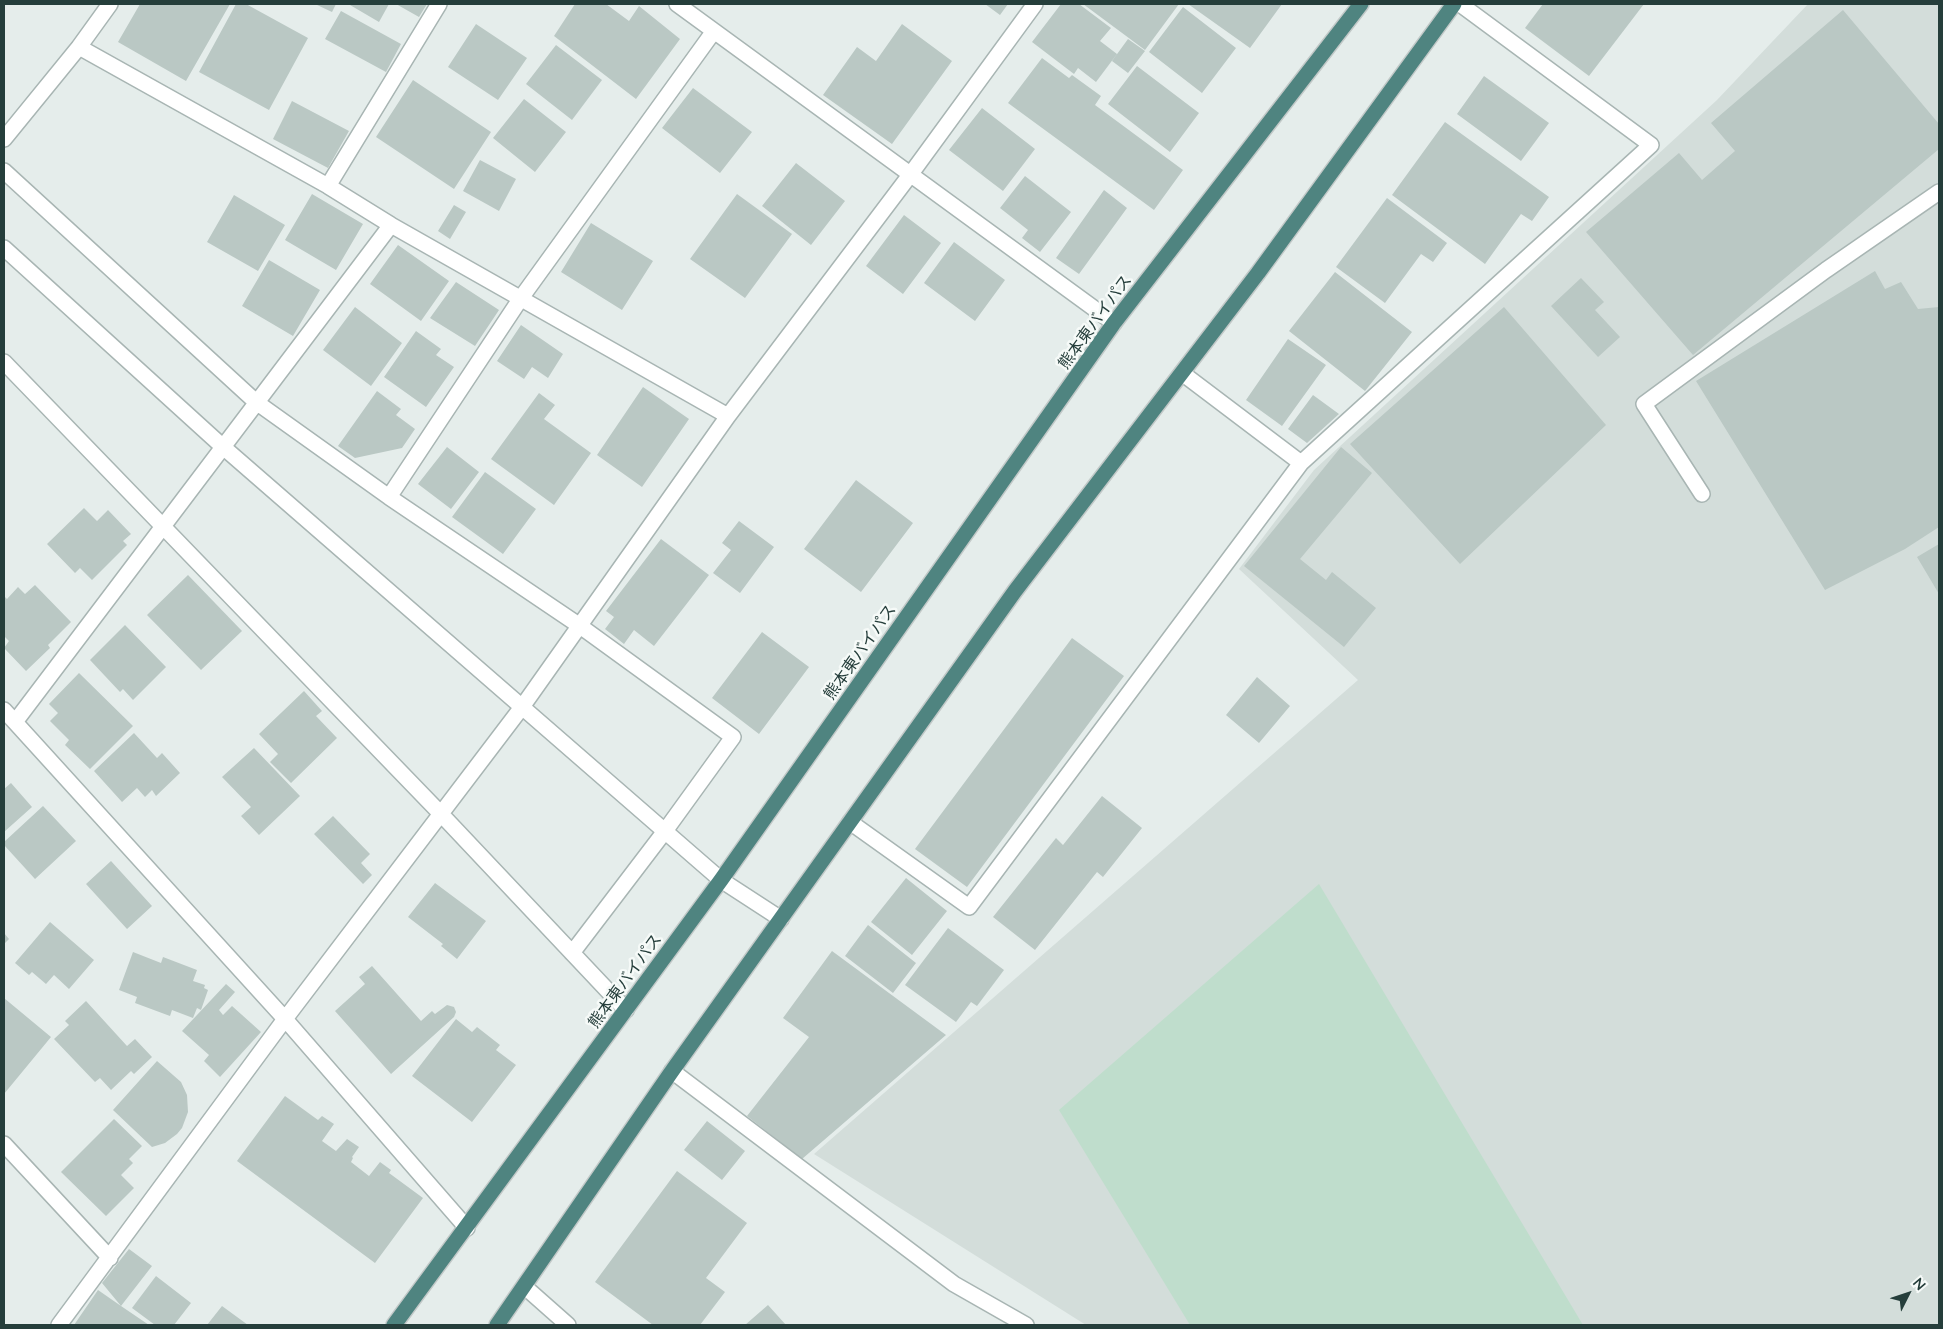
<!DOCTYPE html>
<html>
<head>
<meta charset="utf-8">
<style>
  body { margin:0 }
  #map { position:relative; width:1943px; height:1329px; overflow:hidden; background:#e5edeb; font-family:Lato,sans-serif }
  canvas { display:block }
  .frame { position:absolute; inset:0; border:5px solid #253e3b; pointer-events:none }
  .north { position:absolute; left:1883px; top:1269px; width:50px; height:50px; -webkit-text-stroke:4px #f6faf8; paint-order:stroke; rotate:49deg; font-size:14px; font-weight:700; line-height:20px; text-align:center; color:#253e3b }
  .north::after { content:''; display:block; margin:auto; width:18px; height:22px; background:#253e3b; clip-path:polygon(50% 0,100% 100%,50% 72%,0 100%) }
</style>
</head>
<body>
<div id="map">
<canvas width="1943" height="1329"></canvas>
<div class="frame"></div>
<div class="north">N</div>
</div>
<script>
const context = document.querySelector('canvas').getContext('2d');
context.lineJoin = 'round';
function fill(path, color) { context.fillStyle = color; context.fill(path, 'evenodd'); }
const poly = rows => new Path2D(rows.map(r => 'M' + r).join(''));
function strokePath(path, color, width, dash) { context.strokeStyle = color; context.lineWidth = width; context.lineCap = dash ? 'butt' : 'round'; context.setLineDash(dash || []); context.stroke(path); }
function label(font, color, halo, rows, align = 'center') {
  context.font = font + ' Lato,"Noto Sans JP",sans-serif'; context.lineWidth = 5; context.setLineDash([]); context.textBaseline = 'middle'; context.strokeStyle = halo; context.fillStyle = color; for (const [text, x, y, turn = 0] of rows) {
    context.save(); context.translate(x, y); context.rotate((+turn || 0) * Math.PI / 180); context.textAlign = isNaN(turn) ? turn : align; if (halo) context.strokeText(text, 0, 0); context.fillText(text, 0, 0); context.restore();
  }
}
fill(poly([
  [1808,4,1939,4,1939,1325,1086,1325,814,1154,1358,680,1239,569,1314,470,1717,100]
]), '#d3ddda');
fill(poly([
  [1319,884,1583,1325,1190,1325,1059,1110]
]), '#bfddcc');
fill(poly([
  [140,4,230,4,186,81,118,42],
  [236,4,246,4,308,38,269,110,199,72],
  [315,4,336,4,332,12],
  [351,4,389,4,379,22,350,5],
  [396,4,427,4,419,17],
  [575,4,606,4,629,21,639,6,680,39,636,99,554,36],
  [985,4,1008,4,1000,15],
  [1061,4,1079,4,1111,28,1100,41,1117,54,1096,82,1078,68,1074,74,1032,42],
  [1083,4,1179,4,1145,50],
  [1188,4,1282,4,1250,48],
  [1543,4,1644,4,1589,76,1525,28],
  [1183,7,1236,48,1202,93,1149,52],
  [1843,10,1939,124,1939,149,1693,355,1586,232,1679,153,1702,180,1735,151,1711,123],
  [341,11,401,44,386,72,325,39],
  [476,24,527,58,498,100,448,67],
  [902,24,952,61,892,144,823,95,857,47,876,61],
  [1128,39,1145,51,1128,73,1112,61],
  [556,45,602,80,572,120,526,84],
  [1042,58,1069,78,1072,75,1101,96,1095,105,1183,170,1154,210,1008,103],
  [1137,66,1199,113,1170,152,1108,104],
  [1484,76,1549,123,1521,161,1457,114],
  [413,80,491,132,454,189,376,137],
  [693,88,752,132,720,173,662,128],
  [524,99,566,132,535,172,493,138],
  [292,101,349,131,328,168,273,139],
  [982,108,1035,149,1003,191,949,150],
  [1445,122,1549,197,1532,221,1521,214,1485,264,1392,195],
  [480,160,516,179,499,211,463,191],
  [796,163,845,201,811,245,762,206],
  [1025,176,1071,212,1040,252,1022,238,1028,230,1000,208],
  [1104,190,1127,208,1079,274,1056,258],
  [312,194,363,224,336,270,285,240],
  [737,194,792,234,745,298,690,259],
  [234,195,285,225,258,271,207,242],
  [1387,198,1447,243,1433,262,1421,254,1385,303,1336,267],
  [454,205,466,212,450,239,438,231],
  [904,215,941,243,903,294,866,266],
  [591,223,653,261,622,310,561,272],
  [954,242,1005,280,975,321,924,283],
  [398,245,449,281,421,321,370,284],
  [269,260,320,290,293,336,242,306],
  [1875,271,1885,289,1901,282,1918,309,1939,307,1939,527,1905,549,1825,590,1696,381],
  [1335,272,1412,332,1365,391,1289,331],
  [1581,278,1604,302,1595,310,1620,337,1598,357,1551,306],
  [456,282,499,310,475,346,430,318],
  [355,307,402,343,371,386,323,350],
  [1504,307,1606,425,1460,564,1350,444],
  [521,325,563,354,548,378,532,367,524,379,497,361],
  [416,331,441,349,436,355,454,367,426,407,384,377],
  [1288,339,1326,365,1282,426,1246,400],
  [643,387,689,419,642,487,597,455],
  [377,391,401,409,396,415,415,429,402,448,355,458,338,446],
  [539,393,555,405,544,419,591,453,554,505,491,459],
  [1313,395,1339,414,1307,443,1288,429],
  [447,447,479,472,451,509,418,484],
  [1341,447,1372,473,1300,559,1326,580,1332,572,1376,608,1344,647,1244,566],
  [485,472,536,509,503,554,452,517],
  [856,480,913,523,861,592,804,549],
  [84,508,97,521,108,510,131,534,123,541,127,545,92,580,80,568,75,573,47,544],
  [739,521,774,547,740,593,713,573,731,550,722,543],
  [661,539,709,575,654,646,634,630,624,644,605,629,614,617,606,611],
  [1939,544,1939,594,1917,557],
  [188,575,242,631,201,670,147,615],
  [35,585,71,622,48,645,50,648,26,671,4,648,9,641,4,636,4,596,7,599,18,587,25,594],
  [125,625,166,667,133,700,123,689,120,692,90,660],
  [762,632,809,667,759,734,712,698],
  [1072,638,1124,676,967,887,915,849],
  [79,673,133,726,90,769,65,745,69,740,50,721,58,713,49,704],
  [1257,677,1290,706,1259,743,1226,715],
  [304,691,322,711,316,716,337,738,291,783,270,762,278,754,259,734],
  [134,733,157,758,162,753,180,773,156,796,152,790,145,797,137,788,122,802,94,771],
  [254,748,300,796,259,835,241,816,251,807,222,777],
  [11,783,32,807,4,832,4,789],
  [1102,796,1142,828,1103,877,1097,872,1035,950,993,917,1056,838,1063,845],
  [43,806,76,841,35,879,4,845,4,842],
  [333,816,370,854,361,863,372,875,363,884,314,834],
  [111,861,152,906,127,929,86,884],
  [906,878,947,911,912,955,871,922],
  [435,883,486,921,457,959,441,946,443,944,408,917],
  [50,922,94,960,69,989,54,975,46,984,32,972,29,975,15,963],
  [868,925,916,963,893,993,845,956],
  [948,928,1004,970,977,1006,971,1002,956,1022,905,985],
  [4,933,9,939,4,944],
  [832,951,946,1035,802,1159,747,1116,809,1037,783,1018],
  [133,952,161,963,163,957,197,970,193,981,205,985,204,988,208,990,201,1010,197,1008,193,1018,172,1010,170,1016,135,1003,137,997,119,990],
  [372,966,421,1021,432,1011,435,1014,447,1005,454,1007,456,1012,454,1017,391,1074,335,1011,365,984,359,977],
  [226,984,235,992,219,1010,223,1015,232,1006,261,1032,220,1077,204,1061,209,1055,182,1031],
  [4,998,51,1037,4,1094],
  [86,1001,127,1046,135,1039,152,1057,134,1074,131,1071,111,1090,100,1078,95,1082,54,1039,69,1025,65,1021],
  [456,1019,472,1032,477,1027,500,1045,496,1050,516,1065,472,1122,412,1076],
  [157,1061,181,1082,187,1095,188,1112,182,1128,177,1134,165,1143,152,1147,113,1110],
  [285,1096,318,1120,322,1116,334,1124,322,1141,336,1151,347,1139,359,1147,352,1157,353,1158,351,1162,369,1176,380,1162,391,1170,389,1173,423,1198,375,1263,237,1161],
  [114,1119,142,1146,129,1159,133,1163,121,1175,134,1188,106,1216,61,1172],
  [707,1121,745,1151,722,1180,684,1150],
  [677,1171,747,1223,706,1278,725,1292,700,1325,653,1325,595,1282],
  [129,1249,152,1266,121,1306,102,1283],
  [156,1276,191,1303,174,1325,155,1325,132,1308],
  [98,1290,121,1306,149,1325,74,1325],
  [768,1305,786,1325,745,1325],
  [222,1306,248,1325,207,1325]
]), '#bac8c4');
const service = poly([
  [1702,494,1644,404,1826,270,1939,192]
]);
const minor = poly([
  [677,4,1114,323],
  [79,47,328,186,391,225,728,416],
  [4,139,79,47,110,4],
  [4,171,256,402,389,497],
  [328,186,439,4],
  [4,362,441,814,626,1010],
  [1301,463,1651,145,1460,4],
  [4,710,285,1019,467,1228],
  [15,722,391,225],
  [850,822,969,907,1301,463,1182,373],
  [572,953,665,831,733,737,580,626,389,497,521,298,714,31],
  [672,1071,954,1284,1026,1325],
  [4,1144,110,1258],
  [525,1287,568,1325],
  [59,1325,285,1019,522,707,728,416,910,175,1035,4]
]);
const tertiary = poly([
  [4,248,222,446,721,880,781,919]
]);
const trunk = poly([
  [394,1325,721,880,1114,323,1361,4],
  [497,1325,672,1071,1015,591,1258,273,1454,4]
]);
strokePath(service, '#a8b5b3', 18);
strokePath(minor, '#a8b5b3', 18);
strokePath(tertiary, '#a8b5b3', 18);
strokePath(trunk, '#c2c9c8', 18);
strokePath(service, '#fff', 15);
strokePath(minor, '#fff', 15);
strokePath(tertiary, '#fff', 15);
strokePath(trunk, '#4f8480', 15);
label('16px', '#253e3b', '#f6faf8', [
  ["熊本東バイパス",1095,322,-54],
  ["熊本東バイパス",860,652,-55],
  ["熊本東バイパス",625,981,-54]
]);
</script>
</body>
</html>
